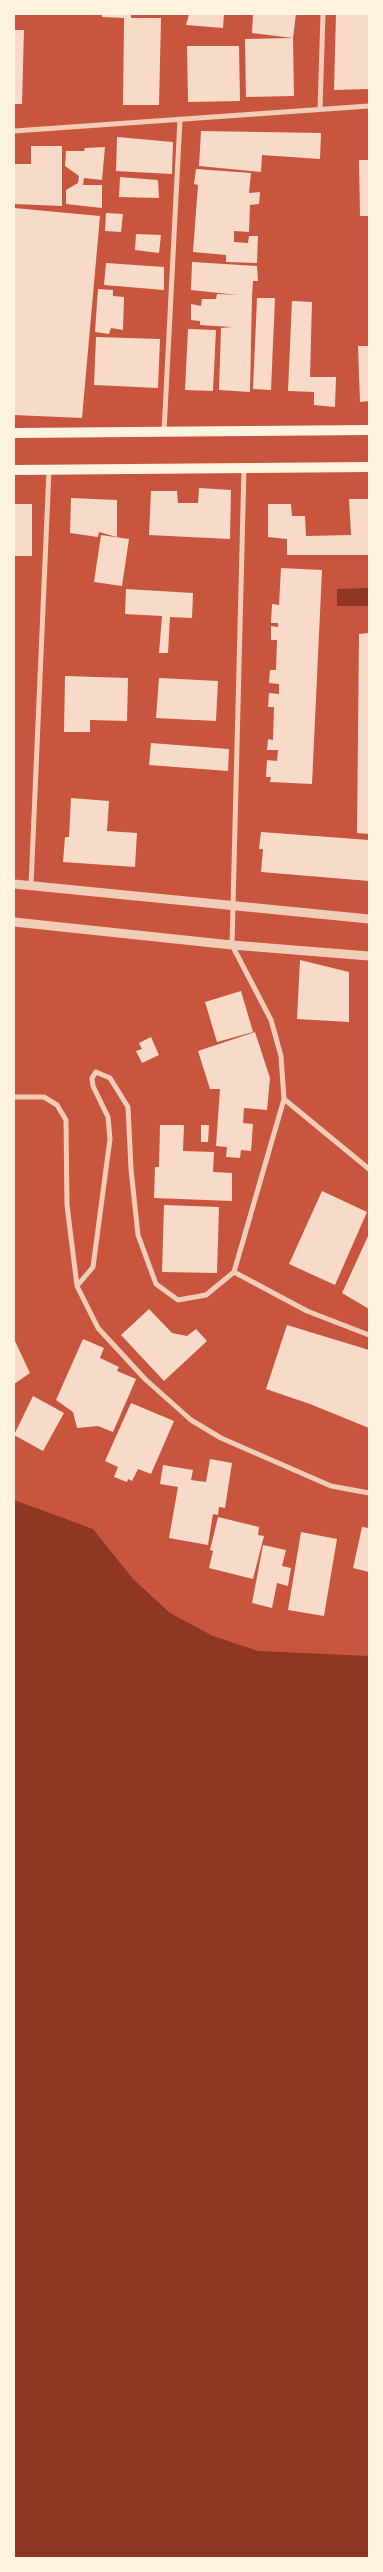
<!DOCTYPE html>
<html>
<head>
<meta charset="utf-8">
<style>
  body { margin:0 }
  #map { position:relative; width:383px; height:2572px; overflow:hidden; background:#c8553d; font-family:Roboto,sans-serif }
  canvas { display:block }
  .frame { position:absolute; inset:0; border:15px solid #fff3e0; pointer-events:none }
</style>
</head>
<body>
<div id="map">
<canvas width="383" height="2572"></canvas>
<div class="frame"></div>
</div>
<script>
const context = document.querySelector('canvas').getContext('2d');
context.lineJoin = 'round';
function fill(path, color) { context.fillStyle = color; context.fill(path, 'evenodd'); }
const poly = rows => new Path2D(rows.map(r => 'M' + r).join(''));
function strokePath(path, color, width, dash) { context.strokeStyle = color; context.lineWidth = width; context.lineCap = dash ? 'butt' : 'round'; context.setLineDash(dash || []); context.stroke(path); }
fill(poly([
  [369,588,369,606,337,606,337,589],
  [14,1500,93,1529,133,1579,170,1613,213,1636,258,1651,369,1656,369,2558,14,2558]
]), '#8f3625');
fill(poly([
  [102,14,131,14,131,18,161,18,159,105,123,105,124,18,102,17],
  [189,14,224,14,223,28,186,25],
  [253,14,296,14,293,38,252,33],
  [336,14,369,14,369,89,334,90],
  [14,30,24,30,22,104,14,104],
  [293,38,294,96,246,97,245,39],
  [187,46,239,46,240,101,188,102],
  [201,131,321,133,320,159,262,155,261,172,199,166],
  [117,137,173,142,172,174,116,171],
  [31,146,62,146,62,206,14,204,14,164,31,164],
  [105,147,102,180,84,178,83,185,102,185,102,208,66,204,66,190,78,183,79,176,65,166,66,151,84,151,85,148],
  [359,160,369,160,369,216,360,216],
  [196,169,251,173,249,193,260,192,259,204,250,205,249,232,234,231,234,242,248,243,249,236,258,236,257,263,226,262,226,255,193,252,198,185,194,184],
  [120,177,158,180,159,198,119,197],
  [14,208,100,216,82,418,14,415],
  [106,213,123,214,121,232,105,231],
  [136,234,161,235,159,253,135,250],
  [192,262,257,266,258,281,253,281,252,296,250,392,219,390,221,328,232,327,200,325,200,321,191,320,191,304,201,306,202,299,216,299,217,294,238,295,191,290],
  [106,263,164,267,164,290,104,285],
  [98,289,113,290,113,296,124,297,123,330,111,328,109,334,95,332],
  [257,298,275,298,271,390,253,389],
  [292,301,312,302,310,377,336,377,335,407,314,405,314,392,288,391],
  [188,329,216,330,213,391,185,390],
  [96,337,160,339,158,388,94,385],
  [358,346,369,346,369,401,360,402],
  [199,488,231,490,230,539,149,535,151,491,177,491,178,503,198,503],
  [71,498,117,500,117,537,99,532,98,537,70,533],
  [349,499,369,499,369,555,287,555,287,539,268,537,268,504,291,504,292,516,305,516,306,536,351,535],
  [14,504,32,504,32,556,14,556],
  [101,535,129,539,122,586,94,582],
  [281,568,322,570,312,784,270,782,271,777,266,777,267,760,277,761,278,750,267,750,268,739,273,740,274,707,268,707,269,693,279,694,279,684,269,683,270,670,276,670,277,640,271,640,271,626,278,627,278,623,271,623,272,604,279,605],
  [126,589,193,593,192,618,170,617,168,653,159,653,162,616,125,614],
  [369,633,369,834,357,833,359,634],
  [65,676,128,678,127,721,90,720,90,732,64,732],
  [159,678,218,681,216,721,156,718],
  [151,743,229,749,228,771,149,765],
  [71,798,109,801,107,831,137,833,135,867,63,862,65,837,69,837],
  [261,832,369,840,369,881,261,872,263,849,259,849],
  [300,960,349,972,349,1022,297,1019],
  [241,991,253,1032,217,1042,205,1002],
  [255,1032,270,1078,267,1110,244,1108,243,1123,253,1124,251,1151,241,1150,240,1158,226,1157,227,1147,216,1146,220,1089,210,1089,198,1051],
  [151,1037,159,1055,142,1063,136,1051,142,1049,139,1043],
  [160,1125,184,1125,183,1151,214,1152,213,1172,232,1173,232,1201,154,1198,155,1167,159,1167],
  [201,1125,209,1125,208,1142,201,1142],
  [322,1191,367,1212,335,1285,289,1264],
  [164,1205,219,1207,217,1273,162,1272],
  [369,1234,369,1309,342,1293],
  [149,1309,172,1333,187,1336,196,1329,207,1341,164,1381,121,1335],
  [287,1325,369,1350,369,1428,310,1404,266,1389],
  [14,1339,30,1373,14,1384],
  [83,1339,104,1348,100,1358,119,1367,117,1371,136,1379,113,1432,98,1426,77,1428,73,1412,56,1400],
  [33,1396,64,1413,43,1451,14,1435],
  [131,1403,174,1421,151,1474,138,1469,132,1481,128,1479,127,1482,114,1477,118,1467,105,1461],
  [210,1459,232,1463,225,1508,219,1507,218,1515,213,1514,208,1545,169,1538,178,1487,160,1484,163,1465,193,1470,191,1480,206,1482],
  [218,1517,259,1527,258,1535,264,1536,253,1579,209,1568,213,1551,210,1550],
  [362,1527,369,1528,369,1572,353,1568],
  [301,1532,337,1539,324,1616,288,1610],
  [263,1545,286,1550,282,1566,291,1568,288,1586,277,1583,272,1608,252,1603]
]), '#f7dbc8');
strokePath(poly([
  [320,109,323,14],
  [14,131,369,106],
  [164,432,180,119],
  [31,885,49,470],
  [14,1097,44,1097,57,1105,66,1120,67,1205,77,1286,98,1328,145,1379,191,1420,221,1438,331,1486,369,1493],
  [284,1099,369,1169],
  [234,1272,284,1099,281,1056,271,1020,232,945,244,468],
  [234,1272,307,1311,369,1335],
  [77,1286,93,1267,110,1139,108,1117,93,1086,92,1078,96,1072,110,1078,128,1107,131,1169,138,1235,156,1284,178,1300,206,1295,234,1272]
]), '#f1ccb7', 5);
strokePath(poly([
  [14,884,369,919],
  [14,922,232,945,369,956]
]), '#f1ccb7', 9);
strokePath(poly([
  [14,433,369,430],
  [14,470,369,467]
]), '#fff3e0', 10);
</script>
</body>
</html>
